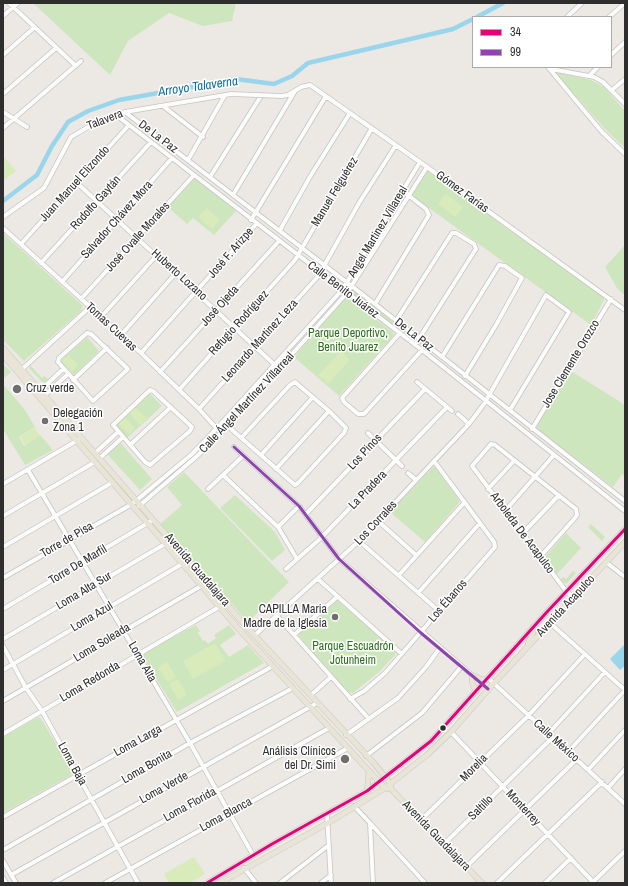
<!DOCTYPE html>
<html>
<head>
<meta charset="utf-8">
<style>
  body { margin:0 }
  #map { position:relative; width:628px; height:886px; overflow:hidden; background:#ece8e4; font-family:"Archivo Narrow",sans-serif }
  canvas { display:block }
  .frame { position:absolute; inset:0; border:4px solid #2e2e2e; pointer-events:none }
  .legend { position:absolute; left:472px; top:16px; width:140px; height:52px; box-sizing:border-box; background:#fff; border:1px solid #ababab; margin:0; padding:5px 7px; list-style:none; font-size:12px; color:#2e2e2e }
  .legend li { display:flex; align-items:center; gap:8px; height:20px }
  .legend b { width:20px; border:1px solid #ababab }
</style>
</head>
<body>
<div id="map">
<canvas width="628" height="886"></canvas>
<div class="frame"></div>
<ul class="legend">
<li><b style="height:5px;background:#e5007d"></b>34</li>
<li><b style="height:5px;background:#8e44ad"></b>99</li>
</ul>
</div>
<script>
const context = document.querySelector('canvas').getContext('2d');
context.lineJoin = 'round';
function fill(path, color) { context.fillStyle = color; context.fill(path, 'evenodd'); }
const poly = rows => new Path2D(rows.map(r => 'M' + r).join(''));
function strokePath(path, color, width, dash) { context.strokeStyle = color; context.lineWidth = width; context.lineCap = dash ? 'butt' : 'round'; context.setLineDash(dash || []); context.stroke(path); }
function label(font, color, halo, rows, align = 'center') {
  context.font = font + ' "Archivo Narrow",sans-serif'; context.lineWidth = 3; context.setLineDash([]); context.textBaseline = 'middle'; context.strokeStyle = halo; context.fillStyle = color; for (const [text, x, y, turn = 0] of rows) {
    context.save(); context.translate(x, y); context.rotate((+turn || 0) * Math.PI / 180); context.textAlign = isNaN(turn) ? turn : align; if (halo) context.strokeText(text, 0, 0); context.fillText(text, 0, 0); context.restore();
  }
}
fill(poly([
  [33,3,236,3,232,21,203,26,169,13,128,41,110,75],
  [554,72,591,80,604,87,625,111,625,148,607,131],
  [427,170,602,295,604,300,591,325,411,195],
  [195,178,236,211,214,235,193,218,187,224,168,207],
  [3,233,83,306,81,311,24,361,3,340],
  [625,245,625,296,617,288,605,267],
  [355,291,414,339,412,341,351,295],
  [344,298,348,298,393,332,394,335,339,396,294,357],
  [87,337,99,351,74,375,60,361],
  [31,363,31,366,42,378,44,376,48,379,45,382,42,382,29,368],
  [3,364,11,372,3,379],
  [571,371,625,405,625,476,622,474,613,487,537,429,537,424],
  [3,384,25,410,35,427,19,437,24,446,40,435,53,450,25,465,3,429],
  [149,393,162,406,127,438,114,426],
  [119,441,152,479,140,490,106,453],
  [433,467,435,467,459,500,459,503,425,542,390,512],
  [184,472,289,582,248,622,160,524,182,505,167,487],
  [235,495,275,532,285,550,272,561,220,508],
  [591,524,605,537,602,541,588,527],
  [566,533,581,548,557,574,545,557],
  [573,571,576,573,566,584,561,580,563,577,566,579],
  [336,599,396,651,395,655,379,672,353,693,348,692,298,635],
  [196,625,200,631,198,633,203,641,205,640,208,644,216,638,214,635,229,625,236,634,220,645,229,657,248,645,264,663,177,712,142,656,155,646],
  [38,717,41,719,73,771,71,775,3,813,3,737]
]), '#cee6be');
fill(poly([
  [3,156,16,171,3,181],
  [446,194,463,207,455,217,438,204],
  [207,208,220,220,212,229,198,217],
  [341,351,350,360,328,384,318,375],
  [69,355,78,365,72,371,62,361],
  [135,407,147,418,140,425,129,413],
  [125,418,135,428,129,434,119,424],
  [35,428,40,436,25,445,20,437],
  [215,643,225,661,193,679,183,661],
  [167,662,176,677,167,682,158,667],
  [178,679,187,695,178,700,169,684],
  [194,857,205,874,189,883,169,883,164,874]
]), '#d9eabb');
fill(poly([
  [625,644,625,666,620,670,610,659]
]), '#99d6ec');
strokePath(poly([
  [477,17,503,3],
  [3,201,37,175,52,146,68,122,88,111,119,100,236,79,274,84,292,76,308,63,453,29,473,19]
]), '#99d6ec', 4.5);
const minor = poly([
  [9,3,76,66],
  [3,16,18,3],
  [567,17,582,3],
  [609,17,625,3],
  [3,55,35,27],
  [611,55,625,42],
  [548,67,602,132,625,154],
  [551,69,594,77,603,82,625,104],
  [590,75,598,67],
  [612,90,625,79],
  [3,94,56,48],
  [163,106,203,137],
  [3,112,27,127],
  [125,112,375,304,625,501],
  [116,115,422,350,625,511],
  [3,128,81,61],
  [188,160,225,95],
  [210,177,261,96],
  [76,182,276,366],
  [233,195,295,91],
  [3,217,44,188,71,137,100,120,125,112,231,94,282,96,288,95,301,87,310,85,427,167,625,310],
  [251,220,326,96],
  [3,228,141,353,199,409,218,430],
  [280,230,311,175,350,113],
  [21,244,129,125],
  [41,263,151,142],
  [324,266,359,203,396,145],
  [62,282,172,158],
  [81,299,194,175],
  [375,304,429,215,426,209,403,191],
  [101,317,157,255],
  [396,321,452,233,456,233,474,244,476,249,474,252,415,345],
  [87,333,91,334,128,369,93,401,58,362,59,358,87,333],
  [400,333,342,398,344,402,358,414,364,414,422,350],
  [121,335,176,273],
  [141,353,257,223],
  [442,357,499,265,505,266,522,278,496,325,465,376],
  [20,371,90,307],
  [160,372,279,241],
  [73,380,107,348],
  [417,382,452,411],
  [41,390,63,369],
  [150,390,153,391,192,427,190,431,150,465,145,462,113,425,150,390],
  [179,390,295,260,372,128],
  [45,395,68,374],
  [199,409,321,273],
  [458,414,469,424],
  [223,422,295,485,298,483,344,433,346,428,329,411,295,382,290,385,242,437],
  [532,429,611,299],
  [368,433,402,466],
  [130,445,171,407],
  [234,447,299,506,339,559,473,676],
  [95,453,118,432],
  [261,455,313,397],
  [100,458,123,437],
  [276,469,329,411],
  [28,470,190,743,253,855],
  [408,473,416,480],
  [223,475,278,527,297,559],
  [3,484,78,440],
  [208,489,243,456],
  [488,489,514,461],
  [139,506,196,457,220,434,347,293,427,167],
  [505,511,554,455],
  [306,514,425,389],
  [3,516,95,462],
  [378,521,416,555],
  [278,527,299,506],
  [523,533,559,495],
  [359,541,439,611],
  [3,547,113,482],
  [540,557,575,518,577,515,576,509,495,445,491,444,472,466,566,591,574,598],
  [607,563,625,577],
  [286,569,321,538,447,407],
  [399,575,464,503],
  [3,578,132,504,192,454,217,428,342,290,420,162],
  [318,579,402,654],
  [419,592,480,523],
  [3,609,153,520],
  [277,616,369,719],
  [550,623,625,690],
  [255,635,359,541,469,424,484,404,546,295,569,312,510,410],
  [294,635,337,597],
  [3,639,165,544],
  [3,646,26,688,42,711,138,883],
  [3,670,182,564],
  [488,678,625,804],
  [311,695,331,677],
  [350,699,364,691,385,673,495,547,494,542,434,461],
  [3,701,201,586],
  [451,732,594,883],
  [3,734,219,607],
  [548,734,605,672],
  [346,735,398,698,426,667,439,649],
  [568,752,625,690],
  [366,756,422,713,461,667],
  [588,770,625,730],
  [608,788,625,769],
  [354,806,370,823,373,883],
  [327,814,331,883],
  [3,817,273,666],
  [420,821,528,716,585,654],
  [370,823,425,883],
  [443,845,552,738],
  [3,850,190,743,293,688],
  [3,861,16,883],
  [466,867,577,759],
  [244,868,256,883],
  [11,875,317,703],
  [3,878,6,883],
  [53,883,329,728],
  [105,883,348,748],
  [280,883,329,845],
  [321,883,331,875],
  [497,883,602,782],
  [545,883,571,858],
  [592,883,625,851]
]);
const major = poly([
  [3,348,244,624,373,762,391,784,391,789],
  [3,355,236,626,369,771,385,788,391,789,482,883],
  [528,644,533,633,533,627],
  [476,692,472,682,472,675,482,680,488,678],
  [367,791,369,771],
  [207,883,272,844,367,791,431,741,546,613,625,529],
  [220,883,328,823,385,788,428,754,451,732,494,683,625,542]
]);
strokePath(minor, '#c5c4c5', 5.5);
strokePath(major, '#c6c5c4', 6);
strokePath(minor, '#fcfcfb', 4);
strokePath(major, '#e8e4d6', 5);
strokePath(poly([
  [207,883,272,844,367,791,431,741,546,613,625,529]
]), '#e5007d', 3);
strokePath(poly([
  [234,447,299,506,339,559,421,633,488,689]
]), '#8e44ad', 3);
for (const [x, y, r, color] of [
  [17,389,5,"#706f6e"],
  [45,421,4,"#706f6e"],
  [335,617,4,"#706f6e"],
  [443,728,3.5,"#2e2e2e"],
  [345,759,5,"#706f6e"]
]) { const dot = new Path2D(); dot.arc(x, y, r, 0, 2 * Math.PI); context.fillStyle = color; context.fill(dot); strokePath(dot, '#fff', 1.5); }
label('12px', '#2e2e2e', '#fff', [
  ["Talavera",105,120,-21],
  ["De La Paz",158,137,37],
  ["Juan Manuel Elizondo",75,184,-48],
  ["Manuel Felguérez",335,192,-59],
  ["Gómez Farías",462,192,36],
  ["Rodolfo Gaytán",96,203,-48],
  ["Salvador Chávez Mora",117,220,-48],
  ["Angel Martinez Villareal",378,232,-59],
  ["José Ovalle Morales",138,237,-48],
  ["José F. Arizpe",231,253,-49],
  ["Huberto Lozano",179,275,42],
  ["Calle Benito Juárez",343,290,37],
  ["José Ojeda",220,306,-48],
  ["Refugio Rodríguez",239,323,-48],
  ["Tomas Cuevas",111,327,43],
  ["De La Paz",414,335,38],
  ["Leonardo Martinez Leza",260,341,-48],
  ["Jose Clemente Orozco",571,364,-59],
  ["Calle Ángel Martínez Villarreal",247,403,-47],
  ["Los Pinos",365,452,-47],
  ["La Pradera",368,490,-46],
  ["Los Corrales",376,523,-47],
  ["Arboleda De Acapulco",522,533,53],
  ["Torre de Pisa",67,540,-30],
  ["Torre De Marfil",78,565,-31],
  ["Avenida Guadalajara",197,570,49],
  ["Loma Alta Sur",84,591,-31],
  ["Los Ébanos",448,601,-49],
  ["Avenida Acapulco",566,606,-47],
  ["Loma Azul",92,617,-31],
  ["Loma Soleada",102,643,-31],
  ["Loma Alta",142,662,60],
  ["Loma Redonda",90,682,-31],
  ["Loma Larga",138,741,-29],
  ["Calle México",556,741,42],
  ["Loma Baja",72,764,61],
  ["Loma Bonita",147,767,-30],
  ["Morelia",474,768,-45],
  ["Loma Verde",164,788,-29],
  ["Loma Florida",190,805,-29],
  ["Saltillo",481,808,-45],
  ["Monterrey",523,808,47],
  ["Loma Blanca",226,815,-29],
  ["Avenida Guadalajara",436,836,46]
]);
label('12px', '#2c6e1b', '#fff', [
  ["Parque Deportivo,",348,334],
  ["Benito Juarez",348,348],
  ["Parque Escuadrón",353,647],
  ["Jotunheim",353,661]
]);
label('12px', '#2e2e2e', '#fff', [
  ["Cruz verde",26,389],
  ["Delegación",53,414],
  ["Zona 1",53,428],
  ["CAPILLA Maria",327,610,"right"],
  ["Madre de la Iglesia",327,624,"right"],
  ["Análisis Clínicos",336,752,"right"],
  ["del Dr. Simi",336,766,"right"]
], 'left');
label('italic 13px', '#0d6fa3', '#fff', [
  ["Arroyo Talaverna",198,87,-8]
]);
</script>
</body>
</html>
